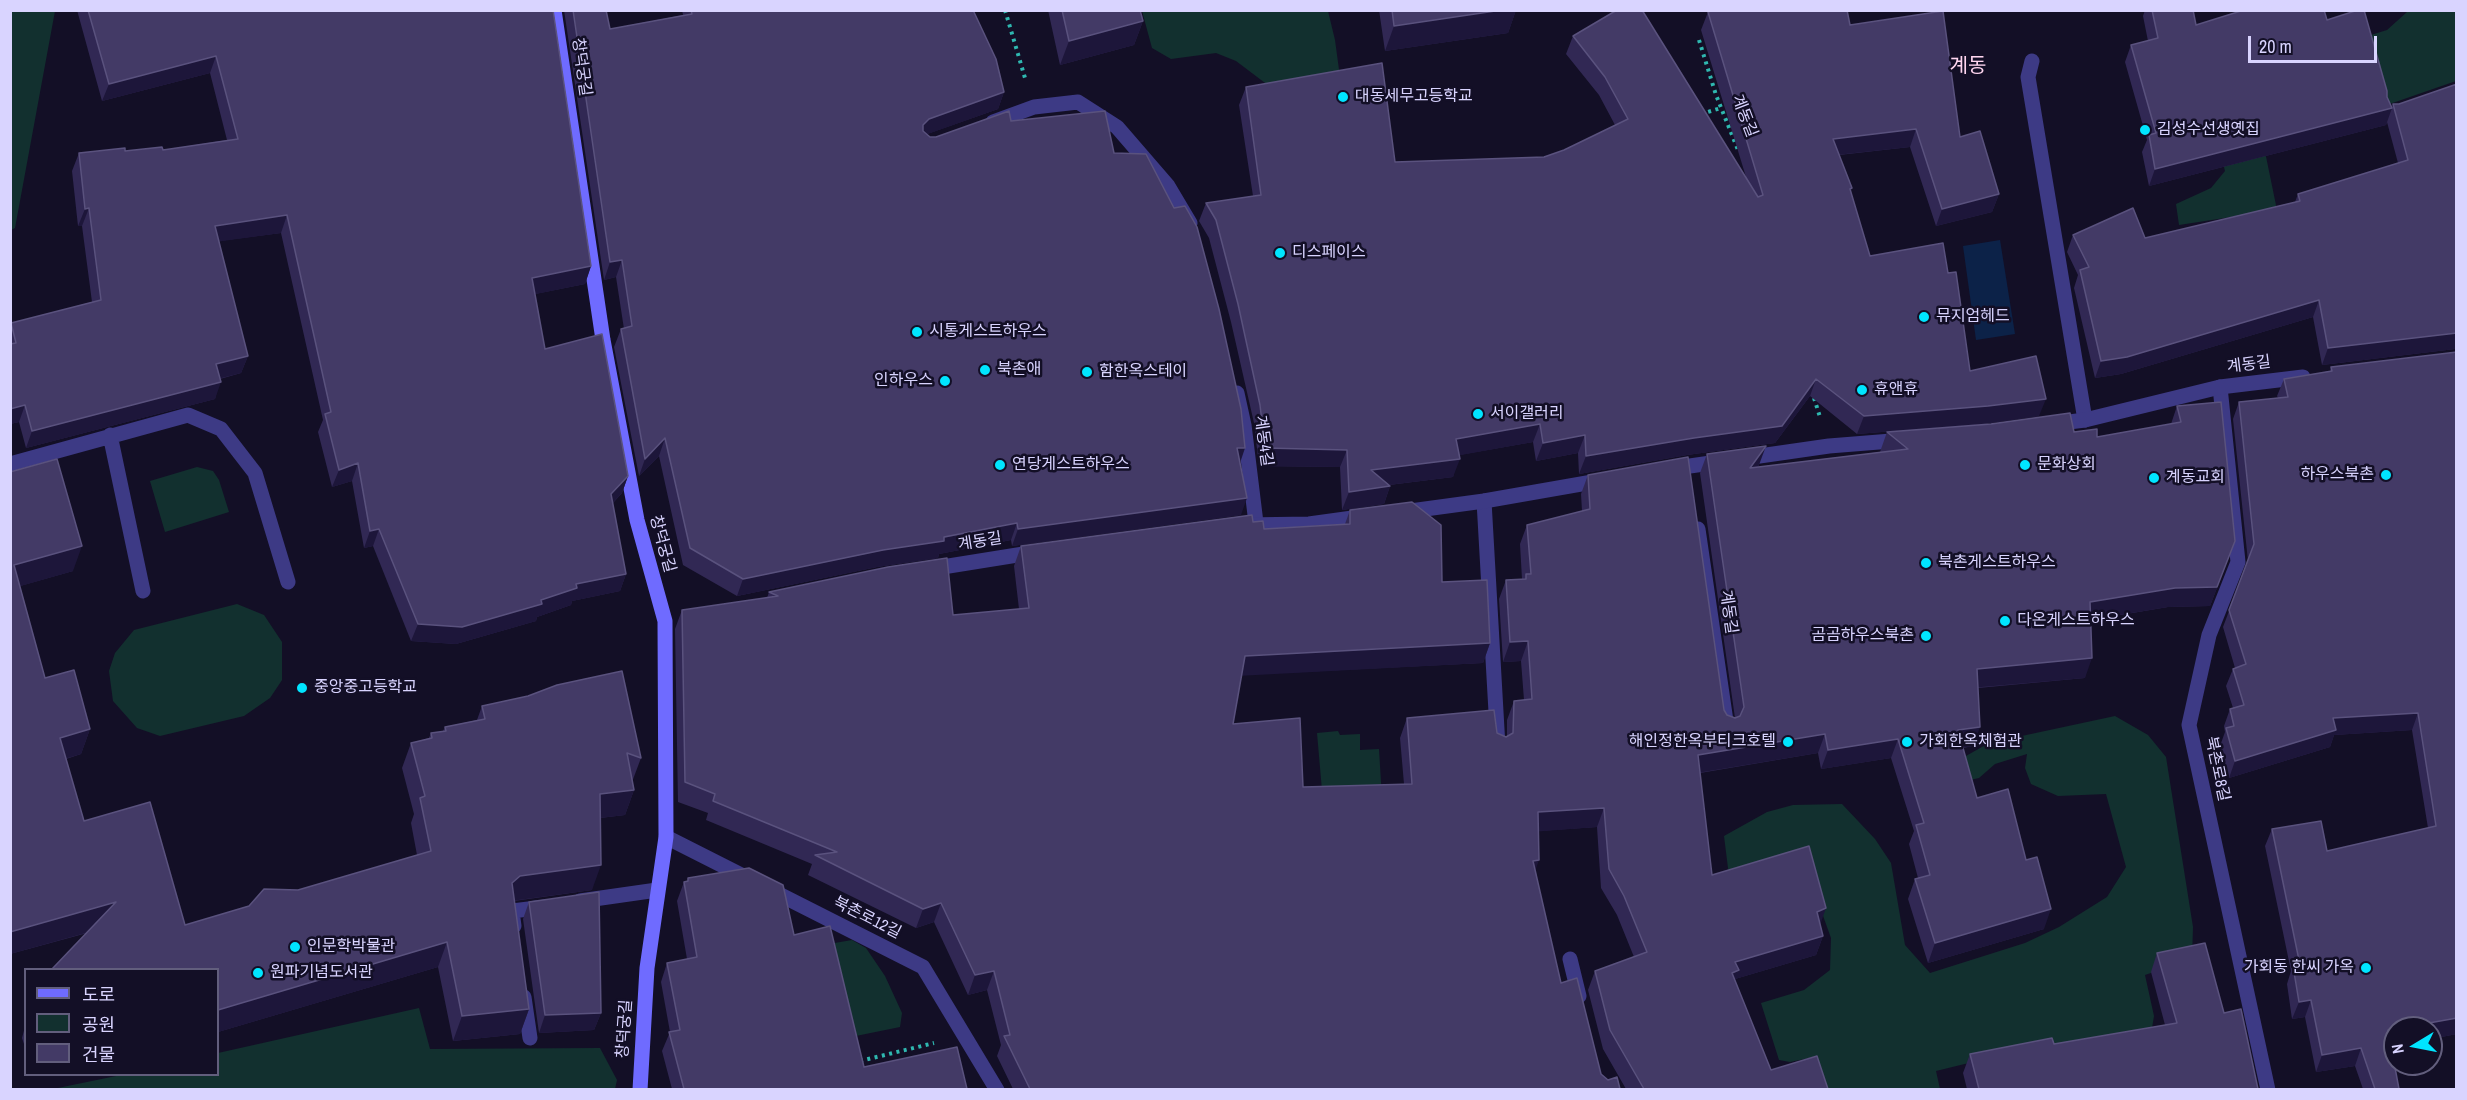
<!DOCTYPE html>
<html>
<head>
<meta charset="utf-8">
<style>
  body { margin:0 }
  #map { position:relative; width:2467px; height:1100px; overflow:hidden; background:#130f26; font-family:"Archivo Narrow","Noto Sans KR",sans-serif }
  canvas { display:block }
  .frame { position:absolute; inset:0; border:12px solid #d9d4ff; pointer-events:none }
  .legend { position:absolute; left:24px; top:968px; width:195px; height:108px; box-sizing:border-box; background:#130f26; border:2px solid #625e7d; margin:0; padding:8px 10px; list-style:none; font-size:18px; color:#d9d4ff }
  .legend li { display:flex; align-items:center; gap:12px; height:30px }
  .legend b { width:30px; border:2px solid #625e7d }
  .north { position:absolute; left:2383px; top:1016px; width:60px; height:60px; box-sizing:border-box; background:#130f26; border:2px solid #625e7d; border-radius:50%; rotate:260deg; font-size:16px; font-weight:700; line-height:24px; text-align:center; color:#d9d4ff }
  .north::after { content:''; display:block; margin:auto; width:21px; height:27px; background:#00e5ff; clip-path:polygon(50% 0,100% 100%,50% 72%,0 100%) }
  .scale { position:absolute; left:2248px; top:36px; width:129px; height:27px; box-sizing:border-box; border:3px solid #d9d4ff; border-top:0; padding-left:8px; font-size:18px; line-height:21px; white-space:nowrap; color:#d9d4ff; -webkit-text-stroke:4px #130f26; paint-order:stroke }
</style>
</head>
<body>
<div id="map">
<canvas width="2467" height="1100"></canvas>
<div class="frame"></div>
<ul class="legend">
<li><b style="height:8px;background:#6f6bff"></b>도로</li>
<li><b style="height:16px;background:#12302f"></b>공원</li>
<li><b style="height:16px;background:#433a66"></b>건물</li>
</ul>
<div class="north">N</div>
<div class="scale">20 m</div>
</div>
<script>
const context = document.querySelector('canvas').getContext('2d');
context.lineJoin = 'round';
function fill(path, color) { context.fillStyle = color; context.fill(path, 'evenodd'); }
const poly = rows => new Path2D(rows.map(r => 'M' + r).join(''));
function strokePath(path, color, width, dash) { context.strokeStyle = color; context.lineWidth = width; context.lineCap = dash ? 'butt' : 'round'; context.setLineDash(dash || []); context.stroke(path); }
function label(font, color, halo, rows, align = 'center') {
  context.font = font + ' "Archivo Narrow","Noto Sans KR",sans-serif'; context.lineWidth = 5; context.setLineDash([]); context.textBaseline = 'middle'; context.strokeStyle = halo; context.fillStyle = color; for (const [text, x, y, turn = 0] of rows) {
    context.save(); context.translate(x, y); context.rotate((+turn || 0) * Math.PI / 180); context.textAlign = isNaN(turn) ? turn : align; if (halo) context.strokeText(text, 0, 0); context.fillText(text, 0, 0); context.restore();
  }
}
fill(poly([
  [11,10,55,11,15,228,11,230],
  [1142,11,1328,11,1335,40,1340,77,1277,92,1236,61,1216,53,1171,59,1152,48],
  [2407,12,2456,11,2456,81,2381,107,2361,38,2387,30],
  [2201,77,2262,137,2277,210,2179,225,2176,204,2211,188,2225,171],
  [197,467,213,471,219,480,229,512,165,532,150,481],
  [237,604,264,615,282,642,282,680,270,698,244,716,160,736,137,728,113,701,109,671,115,653,134,630],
  [2115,716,2148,735,2166,757,2193,927,2192,959,2145,975,2154,1016,2152,1028,2030,1048,1936,1071,1940,1089,1826,1089,1814,1057,1790,1062,1779,1060,1761,1003,1804,990,1830,970,1831,938,1808,874,1729,876,1724,836,1767,812,1793,805,1842,804,1875,839,1891,863,1905,945,1930,973,2025,943,2059,927,2107,897,2126,867,2106,794,2058,796,2031,784,2025,768,2027,754,1995,764,1979,778,1970,780,1957,761,1989,743],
  [1338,731,1340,735,1360,734,1360,750,1379,749,1382,799,1323,802,1317,733],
  [852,940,866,948,885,976,902,1013,900,1027,846,1038,823,945],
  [419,1008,430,1049,600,1048,617,1080,615,1089,53,1089,121,1075,218,1074,218,1053]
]), '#12302f');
fill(poly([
  [2000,240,2015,334,1976,340,1963,246]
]), '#0c2248');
strokePath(poly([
  [1005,10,1025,78],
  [1699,40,1716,95,1738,150],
  [1701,114,1721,108],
  [1814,398,1820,417],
  [860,1061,934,1043]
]), '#2fb8b0', 4, [3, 4.5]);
strokePath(poly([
  [2032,61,2028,77,2085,420],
  [993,122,1034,107,1078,102,1117,127,1168,186,1190,223],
  [2220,387,2238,562,2209,635,2189,725,2268,1090],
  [1237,393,1244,425,1256,523],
  [110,435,143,591],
  [10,464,188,415,221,429,255,473,288,582],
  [1484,501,1498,747],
  [1698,529,1727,728],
  [666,837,923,967,997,1090],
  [580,901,657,890],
  [514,926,512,911,545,907],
  [1570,959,1579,996],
  [524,997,530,1038]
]), '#3d3a85', 15);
strokePath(poly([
  [2053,424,2085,420,2220,387,2303,377],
  [1669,469,1829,446,1904,440],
  [1403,512,1484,501,1604,480],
  [1244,525,1309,524,1367,516],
  [930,569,1036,552]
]), '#3d3a85', 15);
strokePath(poly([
  [554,10,603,340,637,520,665,621,666,837,647,968,640,1090]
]), '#6f6bff', 15);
fill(poly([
  [77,10,553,10,591,266,585,284,535,294,545,349,628,476,622,493,613,503,626,574,620,591,572,601,571,605,537,617,536,621,456,644,411,641,373,546,364,548,352,481,332,487,318,432,323,420,281,233,219,241,248,356,241,373,220,379,215,399,26,448,19,422,10,424,11,323,92,302,82,226,78,226,72,171,79,153,163,150,227,140,210,73,102,101],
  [564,10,606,10,610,29,683,15,682,10,973,10,1004,92,998,109,927,134,930,137,936,137,1011,121,1114,153,1240,463,1241,515,1012,546,1011,540,939,554,938,558,877,567,737,596,683,565,659,456,639,476,614,347,621,329,624,329,616,277,604,280],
  [1048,10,1140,10,1143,21,1134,45,1060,65],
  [1379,10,1516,10,1508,33,1385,51],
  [2145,10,2193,10,2196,25,2327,20,2387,97,2392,107,2393,104,2399,104,2457,84,2457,350,2455,349,2322,365,2313,317,2121,374,2095,378,2074,288,2078,275,2067,252,2073,235,2145,238,2295,202,2298,194,2398,163,2387,122,2386,125,2149,186,2142,152,2147,140,2125,62,2131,45,2148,41,2143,16],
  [1708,12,1850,25,1960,137,1999,194,1992,212,1936,226,1910,147,1839,155,1870,256,1948,273,1970,371,2039,416,1982,424,1857,434,1810,396,1775,443,1687,455,1579,474,1578,453,1536,461,1533,442,1459,455,1453,477,1389,485,1390,486,1384,504,1342,510,1340,467,1259,466,1254,423,1231,322,1209,238,1199,221,1206,203,1253,196,1239,105,1246,87,1395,162,1544,157,1564,150,1615,125,1599,95,1566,54,1573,36,1746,177,1701,30],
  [2457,352,2457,1034,2431,1039,2431,1028,2395,1045,2391,1046,2399,1089,2363,1089,2355,1066,2316,1072,2305,1017,2292,1019,2287,984,2291,971,2265,846,2272,829,2327,851,2428,828,2412,730,2334,735,2330,747,2229,778,2220,746,2225,732,2224,726,2230,709,2233,708,2226,686,2233,669,2235,668,2223,627,2248,561,2233,419,2239,402,2278,398,2277,396,2284,379,2330,371,2331,367],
  [2177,406,2235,541,2210,606,2168,607,2091,620,2085,678,1978,688,1973,746,1963,748,1977,798,2044,929,1928,963,1908,899,1915,879,1918,878,1909,844,1914,831,1891,758,1821,769,1818,753,1700,773,1712,875,1820,925,1823,936,1816,955,1735,979,1735,980,1771,1070,1828,1089,1626,1089,1603,1049,1588,990,1595,971,1634,957,1617,915,1601,888,1597,827,1538,831,1535,872,1561,983,1601,1074,1620,1089,1013,1089,997,1056,1001,1045,987,990,968,995,934,922,916,928,808,875,812,864,706,820,708,813,678,802,675,629,682,610,767,598,769,592,953,615,1019,609,1014,566,1021,546,1253,522,1264,529,1345,524,1350,510,1442,582,1490,643,1483,663,1241,675,1233,724,1303,787,1404,784,1400,738,1407,718,1497,733,1507,737,1507,720,1514,701,1524,700,1521,661,1503,662,1499,599,1506,580,1522,579,1520,544,1527,525,1582,511,1581,494,1588,475,1727,715,1735,718,1700,473,1707,454,1759,465,1758,467,1880,452,1887,432,2074,432,2097,437,2171,424],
  [10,472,73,571,20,586,45,678,90,729,81,754,66,759,84,821,185,925,417,855,411,823,414,814,402,768,411,743,429,738,431,733,443,731,445,727,477,720,482,706,528,696,641,758,632,782,634,790,625,815,600,818,592,890,514,901,529,1009,520,1034,453,1041,438,967,218,1032,218,969,87,933,10,954],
  [688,878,794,935,864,1067,967,1089,672,1089,662,1051,670,1032,661,982,667,963,687,959,677,901,684,882,687,882],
  [529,902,601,1013,594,1030,539,1033,523,919],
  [2157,953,2224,1013,2258,1089,1967,1089,1963,1073,1970,1054,2054,1044,2165,1025,2151,972],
  [26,1023,26,1050,22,1038]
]), '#312854');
fill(poly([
  [1502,10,1516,10,1508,33,1385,51,1394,26],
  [1143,21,1134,45,1060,65,1069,41],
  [216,56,210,73,102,101,109,84],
  [1004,92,998,109,922,136,923,125,929,119],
  [2392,108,2386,125,2149,186,2155,169],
  [1916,129,1910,147,1827,156,1833,139],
  [1999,194,1992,212,1936,226,1942,209],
  [89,208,82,226,78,226,85,209],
  [287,215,281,233,208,243,215,226],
  [622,260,616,277,604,280,610,262],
  [591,266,585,284,526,296,532,278],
  [2319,300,2313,317,2121,374,2095,378,2101,361],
  [2457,333,2457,345,2455,349,2322,365,2328,348],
  [248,356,241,373,210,381,216,364],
  [1816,379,1810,396,1775,443,1687,455,1579,474,1586,456],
  [221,382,215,399,26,448,32,431],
  [2046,399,2039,416,1982,424,1857,434,1864,416],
  [25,405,19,422,10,424,10,409],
  [1540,424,1533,442,1450,457,1456,439],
  [1585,435,1578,453,1536,461,1543,443],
  [665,438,659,456,639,476,645,459],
  [1766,446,1759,465,1743,488,1750,468],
  [1237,448,1245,448,1239,466],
  [1265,448,1347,450,1340,467,1259,466],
  [1460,459,1453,477,1364,488,1371,470],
  [358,463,352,481,332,487,339,470],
  [628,476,622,493,605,511,611,494],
  [1390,486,1384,504,1342,510,1349,492],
  [1247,498,1241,515,1012,546,1018,529],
  [1017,523,1011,540,939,554,938,558,877,567,737,596,743,579],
  [379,529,373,546,364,548,370,531],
  [2235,541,2210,606,2168,607,2083,621,2090,602],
  [82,546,73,571,10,589,14,565],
  [626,574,620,591,572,601,571,605,537,617,536,621,456,644,411,641,418,624,541,600,576,584],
  [1528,641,1521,661,1503,662,1510,642],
  [1490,643,1483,663,1237,676,1245,656],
  [2092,658,2085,678,1970,688,1977,669],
  [2418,713,2412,730,2334,735,2330,747,2229,778,2235,761,2333,718],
  [1980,727,1973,746,1951,749,1958,730],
  [90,729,81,754,51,763,60,738],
  [1825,734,1818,753,1691,774,1698,755],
  [1898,739,1891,758,1821,769,1828,750],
  [634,790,625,815,591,819,600,794],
  [1604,808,1597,827,1531,832,1538,812],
  [1539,860,1532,880,1533,861],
  [601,865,592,890,511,901,512,883,520,876],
  [116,902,107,927,10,954,10,932],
  [941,903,934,922,916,928,923,909],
  [1826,908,1819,928,1817,912],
  [2051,909,2044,929,1928,963,1935,943],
  [1823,936,1816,955,1735,979,1732,989,1725,992,1735,962],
  [447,942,438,967,218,1032,218,1010],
  [994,971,987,990,968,995,975,975],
  [2311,1000,2305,1017,2292,1019,2299,1002],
  [529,1009,520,1034,453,1041,462,1016],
  [601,1013,594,1030,539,1033,545,1015],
  [2457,1018,2457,1034,2431,1039,2431,1028,2401,1028],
  [2395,1029,2395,1045,2382,1047,2388,1030],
  [2361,1048,2355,1066,2316,1072,2322,1055]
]), '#1d163a');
const building = poly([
  [88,10,553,10,591,266,532,278,545,349,602,334,628,476,611,494,626,574,576,584,577,588,541,600,542,604,462,627,418,624,379,529,370,531,358,463,339,470,325,414,331,412,287,215,215,226,248,356,216,364,221,382,32,431,25,405,10,409,10,344,16,343,11,323,101,300,89,208,85,209,79,153,125,148,125,151,162,147,163,150,238,139,216,56,109,84,88,10],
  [573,10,606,10,610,29,692,14,691,10,973,10,996,59,1004,92,929,119,923,125,923,131,930,137,936,137,1009,111,1011,121,1105,111,1114,153,1146,154,1174,208,1185,206,1197,227,1219,309,1241,409,1245,448,1237,448,1247,498,1018,529,1017,523,944,537,944,541,883,550,743,579,690,548,665,438,645,459,621,329,632,326,622,260,610,262,573,10],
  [1062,10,1140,10,1143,21,1069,41,1062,10],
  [1392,10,1502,10,1394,26,1392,10],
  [1617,10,1642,10,1758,197,1763,195,1708,12,1714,10,1847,10,1850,25,1943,11,1960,137,1980,131,1999,194,1942,209,1916,129,1833,139,1852,188,1850,189,1870,256,1943,243,1948,273,1956,272,1970,371,2036,356,2046,399,1988,406,1864,416,1816,379,1782,426,1694,438,1586,456,1585,435,1543,443,1540,424,1456,439,1460,459,1371,470,1390,486,1349,492,1347,450,1265,448,1260,405,1238,304,1216,220,1206,203,1261,195,1246,87,1382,63,1395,162,1544,157,1564,150,1628,119,1605,77,1573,36,1617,10],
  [2152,10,2193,10,2196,25,2244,10,2324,10,2327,20,2358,10,2364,10,2387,91,2387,97,2392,108,2155,169,2149,135,2156,133,2131,45,2158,38,2152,10],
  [2457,84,2457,333,2328,348,2319,300,2127,357,2101,361,2080,270,2089,267,2073,235,2133,208,2145,238,2300,201,2298,194,2408,160,2393,104,2399,104,2457,84],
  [2457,352,2457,1018,2401,1028,2395,1028,2395,1029,2388,1030,2399,1089,2375,1089,2361,1048,2322,1055,2311,1000,2299,1002,2293,966,2300,965,2272,829,2321,821,2327,851,2436,826,2418,713,2333,718,2336,730,2235,761,2226,728,2234,726,2230,709,2244,705,2233,669,2246,664,2229,610,2254,544,2239,402,2288,397,2284,379,2332,371,2331,367,2457,352],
  [2221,402,2235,541,2217,587,2175,588,2090,602,2092,658,1977,669,1980,727,1958,730,1977,798,2008,789,2026,860,2037,857,2051,909,1935,943,1915,879,1930,875,1916,825,1924,823,1898,739,1828,750,1825,734,1698,755,1712,875,1809,846,1826,908,1817,912,1823,936,1735,962,1739,970,1732,973,1771,1070,1817,1056,1828,1089,1644,1089,1610,1030,1595,971,1647,952,1624,896,1609,869,1604,808,1538,812,1539,860,1533,861,1561,983,1577,978,1601,1074,1608,1080,1617,1077,1620,1089,1030,1089,1004,1036,1010,1035,994,971,975,975,941,903,923,909,815,855,837,852,713,801,715,794,685,782,682,610,778,596,769,592,888,567,947,558,953,615,1029,608,1021,546,1252,515,1253,522,1263,521,1264,529,1350,524,1350,510,1412,502,1441,525,1442,582,1487,580,1490,643,1245,656,1233,724,1300,718,1303,787,1412,784,1407,718,1494,710,1497,733,1506,737,1513,733,1514,701,1532,699,1528,641,1510,642,1506,580,1526,579,1526,574,1531,574,1527,525,1590,509,1588,475,1688,457,1724,710,1727,715,1735,718,1740,716,1744,707,1707,454,1766,446,1750,468,1908,449,1887,432,1991,424,2070,413,2074,432,2097,429,2097,437,2181,422,2177,406,2221,402],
  [57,459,82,546,14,565,45,678,74,670,90,729,60,738,84,821,150,802,185,925,249,906,264,889,298,890,431,851,420,798,425,796,411,743,432,738,431,733,446,731,445,727,485,719,482,706,528,696,557,685,622,671,641,758,627,753,634,790,600,794,601,865,520,876,512,883,529,1009,462,1016,447,942,218,1010,218,969,52,969,116,902,10,932,10,472,57,459],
  [749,868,783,885,794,935,830,926,864,1067,957,1047,967,1089,684,1089,669,1032,680,1030,667,963,697,957,684,882,688,881,688,878,749,868],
  [599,892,601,1013,545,1015,529,902,599,892],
  [2205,943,2224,1013,2241,1009,2258,1089,1979,1089,1970,1054,2052,1038,2054,1044,2177,1023,2157,953,2205,943]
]);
fill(building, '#433a66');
strokePath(building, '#5a527e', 1.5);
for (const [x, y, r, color] of [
  [1343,97,6,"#00e5ff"],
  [2145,130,6,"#00e5ff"],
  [1280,253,6,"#00e5ff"],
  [1924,317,6,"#00e5ff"],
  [917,332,6,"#00e5ff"],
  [985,370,6,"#00e5ff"],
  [1087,372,6,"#00e5ff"],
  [945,381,6,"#00e5ff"],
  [1862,390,6,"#00e5ff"],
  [1478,414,6,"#00e5ff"],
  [1000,465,6,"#00e5ff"],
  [2025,465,6,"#00e5ff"],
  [2386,475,6,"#00e5ff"],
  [2154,478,6,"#00e5ff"],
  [1926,563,6,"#00e5ff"],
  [2005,621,6,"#00e5ff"],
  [1926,636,6,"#00e5ff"],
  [302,688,6,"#00e5ff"],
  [1788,742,6,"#00e5ff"],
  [1907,742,6,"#00e5ff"],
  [295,947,6,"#00e5ff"],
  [2366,968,6,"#00e5ff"],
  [258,973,6,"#00e5ff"]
]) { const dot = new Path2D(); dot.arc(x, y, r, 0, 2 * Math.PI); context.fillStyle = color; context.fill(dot); strokePath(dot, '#130f26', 2); }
label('16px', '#d9d4ff', '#130f26', [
  ["창덕궁길",581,67,82],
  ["계동길",1744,116,69],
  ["계동길",2249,365,-7],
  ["계동4길",1263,441,82],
  ["계동길",980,542,-9],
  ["창덕궁길",662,544,75],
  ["계동길",1728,612,82],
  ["북촌로8길",2217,769,78],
  ["북촌로12길",867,918,27],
  ["창덕궁길",625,1029,-86]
]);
label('16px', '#d9d4ff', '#130f26', [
  ["대동세무고등학교",1355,97],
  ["김성수선생옛집",2157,130],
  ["디스페이스",1292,253],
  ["뮤지엄헤드",1936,317],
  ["시통게스트하우스",929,332],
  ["북촌애",997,370],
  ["함한옥스테이",1099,372],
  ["인하우스",933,381,"right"],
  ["휴앤휴",1874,390],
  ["서이갤러리",1490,414],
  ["연당게스트하우스",1012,465],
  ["문화상회",2037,465],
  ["하우스북촌",2374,475,"right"],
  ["계동교회",2166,478],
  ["북촌게스트하우스",1938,563],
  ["다온게스트하우스",2017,621],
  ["곰곰하우스북촌",1914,636,"right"],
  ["중앙중고등학교",314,688],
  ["해인정한옥부티크호텔",1776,742,"right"],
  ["가회한옥체험관",1919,742],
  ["인문학박물관",307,947],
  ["가회동 한씨 가옥",2354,968,"right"],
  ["원파기념도서관",270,973]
], 'left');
label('20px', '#ffd6f0', '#130f26', [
  ["계동",1968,67]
]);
</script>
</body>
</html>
